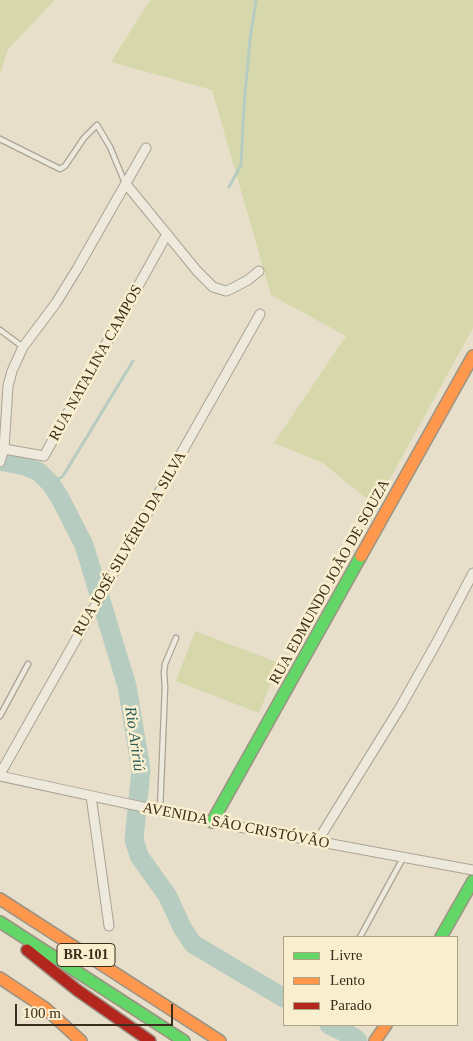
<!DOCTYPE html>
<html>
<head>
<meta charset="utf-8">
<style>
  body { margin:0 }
  #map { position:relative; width:473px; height:1041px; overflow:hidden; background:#e7dfca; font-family:"Times New Roman",serif }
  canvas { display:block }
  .legend { position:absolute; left:283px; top:936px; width:175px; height:90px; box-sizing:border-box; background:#f9efce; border:1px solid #ada186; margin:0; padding:6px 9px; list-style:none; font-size:15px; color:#3b2c1b }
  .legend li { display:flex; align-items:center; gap:10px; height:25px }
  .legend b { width:25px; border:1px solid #ada186 }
  .scale { position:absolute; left:15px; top:1004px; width:158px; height:22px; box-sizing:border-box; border:2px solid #3b2c1b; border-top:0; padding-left:6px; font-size:15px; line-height:18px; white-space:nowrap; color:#3b2c1b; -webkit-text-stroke:4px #f9efce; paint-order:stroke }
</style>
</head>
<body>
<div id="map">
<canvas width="473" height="1041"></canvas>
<ul class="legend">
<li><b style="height:6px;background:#63d668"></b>Livre</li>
<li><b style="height:6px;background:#ff974d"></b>Lento</li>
<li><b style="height:6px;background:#b3261e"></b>Parado</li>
</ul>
<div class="scale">100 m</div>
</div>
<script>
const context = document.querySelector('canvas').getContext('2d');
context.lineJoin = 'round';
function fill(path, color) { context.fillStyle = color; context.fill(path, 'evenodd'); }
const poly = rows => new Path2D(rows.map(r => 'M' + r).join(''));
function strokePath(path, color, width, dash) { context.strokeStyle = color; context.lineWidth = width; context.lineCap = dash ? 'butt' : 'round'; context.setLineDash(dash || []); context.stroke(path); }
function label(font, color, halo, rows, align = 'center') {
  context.font = font + ' "Times New Roman",serif'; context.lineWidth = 5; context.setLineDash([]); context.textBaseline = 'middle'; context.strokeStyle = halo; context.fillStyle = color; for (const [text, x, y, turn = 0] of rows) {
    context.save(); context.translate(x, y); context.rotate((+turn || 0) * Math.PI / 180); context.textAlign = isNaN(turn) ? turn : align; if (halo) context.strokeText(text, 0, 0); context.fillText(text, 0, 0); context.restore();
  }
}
fill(poly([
  [0,0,55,0,8,49,0,75],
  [150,0,473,0,473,328,375,506,323,463,274,443,346,336,271,295,212,90,111,62],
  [195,631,279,663,259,713,176,681]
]), '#d6d8ab');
strokePath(poly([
  [229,187,241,165,244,105,250,39,256,0],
  [51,484,63,476,133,361]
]), '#b7ccc0', 3);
strokePath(poly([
  [0,461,25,466,39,472,51,484,60,498,84,545,127,686,141,770,134,839,139,856,167,895,183,929,193,944,284,998],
  [329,1025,354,1037,358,1041]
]), '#b7ccc0', 19);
const lane = poly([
  [0,139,60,169,65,166,84,138,97,125,110,147,125,183],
  [0,330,23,347],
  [0,716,28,664],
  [160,810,165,687,164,673,165,664,176,638],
  [360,937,403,858]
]);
const street = poly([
  [126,184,197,271,213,287,226,291,231,289,248,280,259,271],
  [4,449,44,456,167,234],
  [0,462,4,449,8,386,12,371,23,347,56,303,77,269,146,148],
  [0,774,260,314],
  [0,776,212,822,473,870],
  [91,796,109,926],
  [317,842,401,706,438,640,473,573]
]);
const fast = poly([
  [212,822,361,556],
  [0,922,184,1041],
  [441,937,473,881]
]);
const slow = poly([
  [361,556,473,356],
  [0,899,220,1041],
  [0,978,45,1008,81,1041],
  [375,1041,386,1025]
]);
const jam = poly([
  [27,950,77,990,150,1041]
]);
strokePath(lane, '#aba394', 7);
strokePath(street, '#aba394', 11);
strokePath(fast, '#9b9384', 14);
strokePath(slow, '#9b9384', 14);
strokePath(jam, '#9b9384', 14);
strokePath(lane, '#eee9dd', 4.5);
strokePath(street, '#eee9dd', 9);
strokePath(fast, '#63d668', 11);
strokePath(slow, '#ff974d', 11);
strokePath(jam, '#b3261e', 11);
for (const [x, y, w] of [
  [86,955,58]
]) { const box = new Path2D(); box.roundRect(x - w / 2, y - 11.5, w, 23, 4); context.fillStyle = '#f9efce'; context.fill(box); strokePath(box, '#3b2c1b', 1); }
label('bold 14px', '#3b2c1b', null, [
  ["BR-101",86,955]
]);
label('15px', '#3b2c1b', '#f9efce', [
  ["RUA NATALINA CAMPOS",96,363,-61],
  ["RUA JOSÉ SILVÉRIO DA SILVA",130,544,-60],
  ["RUA EDMUNDO JOÃO DE SOUZA",330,582,-61],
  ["AVENIDA SÃO CRISTÓVÃO",236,826,11]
]);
label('italic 16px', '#285c5b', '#f9efce', [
  ["Rio Aririú",134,739,82]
]);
</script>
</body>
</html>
